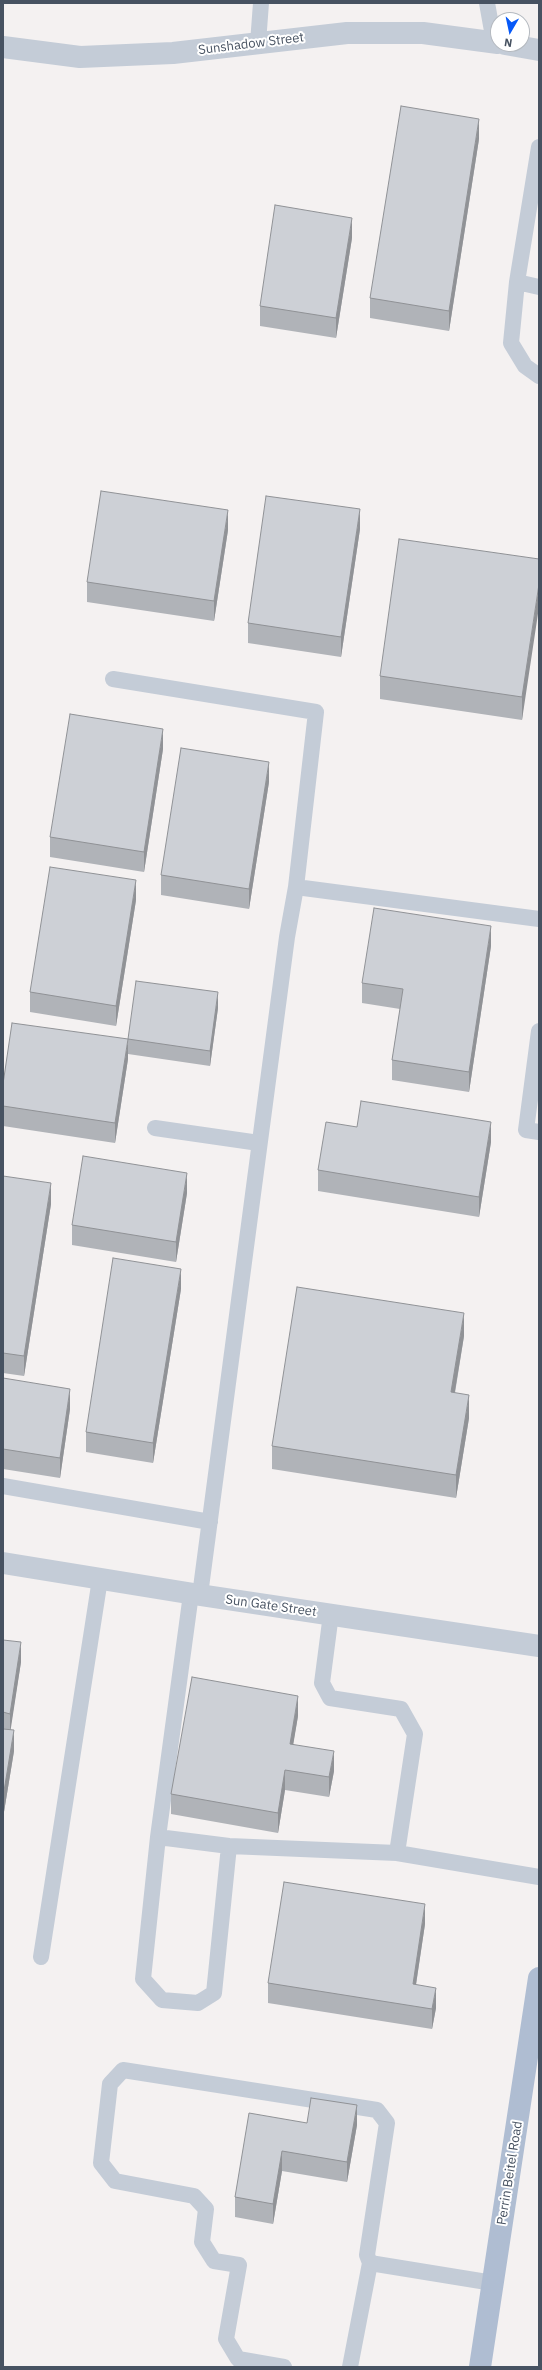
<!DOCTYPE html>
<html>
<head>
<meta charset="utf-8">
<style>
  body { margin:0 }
  #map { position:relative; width:542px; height:2370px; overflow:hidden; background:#f4f1f1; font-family:"IBM Plex Sans",sans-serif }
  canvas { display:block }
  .frame { position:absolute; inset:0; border:4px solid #475261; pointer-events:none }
  .north { position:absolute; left:490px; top:12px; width:40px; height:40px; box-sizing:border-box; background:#fff; border:1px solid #b5bac0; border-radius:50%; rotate:189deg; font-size:11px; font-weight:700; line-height:16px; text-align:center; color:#475261 }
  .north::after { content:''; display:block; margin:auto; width:14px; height:18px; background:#0759f8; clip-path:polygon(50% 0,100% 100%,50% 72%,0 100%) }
</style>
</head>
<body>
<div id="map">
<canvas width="542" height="2370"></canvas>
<div class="frame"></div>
<div class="north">N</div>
</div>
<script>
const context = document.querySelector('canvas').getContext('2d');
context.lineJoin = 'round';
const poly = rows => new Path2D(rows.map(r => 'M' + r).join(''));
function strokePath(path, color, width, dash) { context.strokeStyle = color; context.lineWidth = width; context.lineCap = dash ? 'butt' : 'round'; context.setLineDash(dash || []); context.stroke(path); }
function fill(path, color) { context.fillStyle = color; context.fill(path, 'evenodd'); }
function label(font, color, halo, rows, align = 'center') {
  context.font = font + ' "IBM Plex Sans",sans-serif'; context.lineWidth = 4; context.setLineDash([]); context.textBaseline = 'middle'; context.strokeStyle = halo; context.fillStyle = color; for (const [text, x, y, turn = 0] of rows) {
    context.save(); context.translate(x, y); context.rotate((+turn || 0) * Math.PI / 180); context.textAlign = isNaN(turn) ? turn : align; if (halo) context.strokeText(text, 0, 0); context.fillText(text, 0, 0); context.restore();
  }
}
strokePath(poly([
  [487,3,494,42],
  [258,43,261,3],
  [539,147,517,282,539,287],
  [517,282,511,343,525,366,539,376],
  [113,679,316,712,296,887,287,937,200,1595],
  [296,887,539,919],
  [539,1031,526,1130,539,1132],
  [155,1128,259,1143],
  [3,1486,210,1522],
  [191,1594,158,1837,143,1979,162,2000,198,2003,214,1993,229,1846],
  [331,1614,322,1683,330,1698,401,1709,415,1734,397,1853],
  [158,1837,229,1846,397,1853,539,1877],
  [41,1957,100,1579],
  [370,2263,493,2283],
  [284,2367,238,2359,226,2339,239,2265,214,2261,202,2242,206,2209,194,2196,115,2181,101,2163,110,2084,123,2070,377,2110,387,2123,367,2255,370,2263,350,2367]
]), '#c4ccd7', 16);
strokePath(poly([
  [505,44,539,50],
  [3,47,80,57,173,53,347,33,423,33,498,43],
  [3,1563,200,1595,539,1646]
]), '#c4ccd7', 22);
strokePath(poly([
  [480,2367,539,1978]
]), '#afbdd2', 22);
fill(poly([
  [479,139,449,331,370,318,370,298],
  [352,238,336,338,260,326,260,306],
  [360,529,341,657,248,643,248,623],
  [228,530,214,621,87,602,87,582],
  [539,559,522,720,380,699,380,676],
  [163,749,144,872,50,857,50,837],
  [269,782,249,909,161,895,161,875],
  [136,900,116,1026,30,1012,30,992],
  [491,946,469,1092,392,1080,392,1060,400,1009,362,1003,362,983],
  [218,1008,210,1066,128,1054,128,1039],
  [128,1059,115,1143,3,1126,3,1084],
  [357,1127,491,1142,479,1217,318,1191,318,1170],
  [3,1176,51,1204,24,1376,3,1373],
  [187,1193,176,1262,72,1245,72,1225],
  [181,1289,153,1463,86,1452,86,1432],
  [464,1336,455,1393,469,1418,456,1498,272,1469,272,1446],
  [3,1378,70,1409,60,1478,3,1469],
  [3,1640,21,1662,10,1730,14,1751,3,1818],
  [298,1716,293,1744,334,1771,329,1797,285,1790,278,1833,171,1814,171,1794],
  [425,1924,416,1985,436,2008,432,2029,268,2003,268,1983],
  [307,2123,357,2125,347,2182,282,2171,273,2224,235,2217,235,2197]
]), '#b0b3b8');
fill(poly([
  [479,119,479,139,449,331,449,311],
  [352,218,352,238,336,338,336,318],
  [360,509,360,529,341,657,341,637],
  [228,510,228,530,214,621,214,601],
  [539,584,539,607,522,720,522,697],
  [163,729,163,749,144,872,144,852],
  [269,762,269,782,249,909,249,889],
  [136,880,136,900,116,1026,116,1006],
  [491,926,491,946,469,1092,469,1072],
  [218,992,218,1008,210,1066,210,1051],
  [128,1039,128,1059,115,1143,115,1123],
  [491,1122,491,1142,479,1217,479,1197],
  [187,1173,187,1193,176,1262,176,1242],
  [51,1183,51,1204,24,1376,24,1356],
  [181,1269,181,1289,153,1463,153,1443],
  [464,1313,464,1336,451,1415,451,1392],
  [70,1389,70,1409,60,1478,60,1458],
  [469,1395,469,1418,456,1498,456,1475],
  [21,1642,21,1662,10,1734,10,1714],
  [298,1696,298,1716,290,1764,290,1744],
  [14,1730,14,1751,3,1818,3,1797],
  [334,1751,334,1771,329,1797,329,1777],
  [285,1770,285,1790,278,1833,278,1813],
  [425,1904,425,1924,413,2004,413,1984],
  [436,1988,436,2008,432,2029,432,2009],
  [357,2105,357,2125,347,2182,347,2162],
  [282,2151,282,2171,273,2224,273,2204]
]), '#909296');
const building = poly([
  [401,106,479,119,449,311,370,298,401,106],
  [275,205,352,218,336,318,260,306,275,205],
  [101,491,228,510,214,601,87,582,101,491],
  [266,496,360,509,341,637,248,623,266,496],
  [399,539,539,559,539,584,522,697,380,676,399,539],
  [70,714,163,729,144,852,50,837,70,714],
  [181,748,269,762,249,889,161,875,181,748],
  [50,867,136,880,116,1006,30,992,50,867],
  [374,908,491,926,469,1072,392,1060,403,989,362,983,374,908],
  [136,981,218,992,210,1051,128,1039,136,981],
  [12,1023,128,1039,115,1123,3,1106,3,1084,12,1023],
  [361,1101,491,1122,479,1197,318,1170,326,1122,357,1127,361,1101],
  [83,1156,187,1173,176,1242,72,1225,83,1156],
  [3,1176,51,1183,24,1356,3,1353,3,1176],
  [113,1258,181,1269,153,1443,86,1432,113,1258],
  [297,1287,464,1313,451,1392,469,1395,456,1475,272,1446,297,1287],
  [3,1378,70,1389,60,1458,3,1449,3,1378],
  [3,1640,21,1642,10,1714,3,1712,3,1640],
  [192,1677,298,1696,290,1744,334,1751,329,1777,285,1770,278,1813,171,1794,192,1677],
  [3,1729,14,1730,3,1797,3,1729],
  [284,1882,425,1904,413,1984,436,1988,432,2009,268,1983,284,1882],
  [311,2098,357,2105,347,2162,282,2151,273,2204,235,2197,249,2113,307,2123,311,2098]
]);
fill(building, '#cdd0d6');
strokePath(building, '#909296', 1);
label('13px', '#475261', '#fff', [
  ["Sunshadow Street",251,44,-7],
  ["Sun Gate Street",271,1606,8],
  ["Perrin Beitel Road",510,2173,-81]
]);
</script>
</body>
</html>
